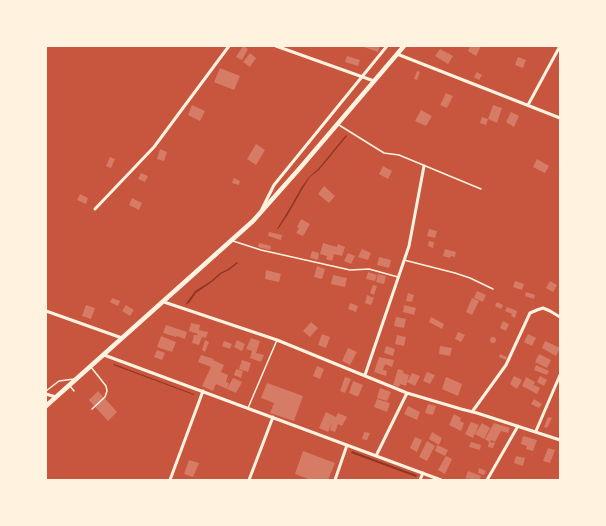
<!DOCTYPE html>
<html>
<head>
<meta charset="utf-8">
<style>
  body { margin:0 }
  #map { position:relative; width:606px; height:526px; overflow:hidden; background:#c8553d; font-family:Arial,sans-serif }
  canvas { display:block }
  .frame { position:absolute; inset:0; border:47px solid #fff3e0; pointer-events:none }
</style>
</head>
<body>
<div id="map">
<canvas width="606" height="526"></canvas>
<div class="frame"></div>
</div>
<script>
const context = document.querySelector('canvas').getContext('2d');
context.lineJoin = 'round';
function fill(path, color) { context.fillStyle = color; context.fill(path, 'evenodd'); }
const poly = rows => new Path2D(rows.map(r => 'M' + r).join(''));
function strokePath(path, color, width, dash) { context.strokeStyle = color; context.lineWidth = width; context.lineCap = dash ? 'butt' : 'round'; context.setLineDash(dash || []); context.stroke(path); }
fill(poly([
  [346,135,347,136,319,170,310,177,303,188,287,216,278,229,277,229,291,206,301,188,309,177,318,169],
  [237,262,238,263,229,270,221,274,212,282,196,293,189,303,185,305,195,291,211,281,220,273,228,269],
  [114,364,194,394,194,395,113,365],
  [352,451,417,475,416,477,351,453]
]), '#8f3625');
fill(poly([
  [243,46,248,49,242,60,236,57],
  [361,46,380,46,378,52],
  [470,46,481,46,476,56,468,51],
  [440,49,453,56,448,64,435,56],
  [250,53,256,58,250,67,243,62],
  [347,56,360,60,358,66,345,62],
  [518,57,526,60,523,68,515,65],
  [220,68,240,76,234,90,214,82],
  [417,71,420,72,417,80,414,79],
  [477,72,482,75,479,80,474,77],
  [446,93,453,96,447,108,440,105],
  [192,105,205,111,200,121,188,115],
  [493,105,502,108,497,123,488,119],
  [421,110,432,116,426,126,415,121],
  [511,112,519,116,514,127,506,122],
  [482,117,488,119,486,125,480,123],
  [256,144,265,150,256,165,247,159],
  [160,149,167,152,164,161,157,159],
  [110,157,115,159,111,168,106,166],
  [537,159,549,166,545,173,533,167],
  [383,166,392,171,388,179,379,174],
  [141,173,148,176,145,182,138,179],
  [234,178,240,181,239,185,232,183],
  [324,186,335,196,329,203,318,194],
  [80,194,88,198,86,204,77,200],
  [132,198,142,203,139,210,129,205],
  [301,219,310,224,303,236,296,233,299,228,297,227],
  [429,229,437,231,435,238,427,236],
  [269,232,282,235,281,240,268,236],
  [429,241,434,242,433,248,428,246],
  [259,243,271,246,270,250,258,247],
  [323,243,337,247,338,244,345,247,342,256,334,254,332,261,326,259,327,256,320,254],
  [362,249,371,253,368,260,358,257],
  [445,249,456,252,455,257,451,256,450,258,443,256],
  [312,251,319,253,318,260,310,258],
  [348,253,355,256,351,264,344,261],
  [379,257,391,260,389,268,377,265],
  [317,266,325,269,322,279,314,277],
  [266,270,281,274,279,282,265,279],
  [368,272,377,275,375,281,366,279],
  [378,274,386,276,384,284,376,282],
  [333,275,347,278,345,287,331,284],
  [515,281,524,284,522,290,513,287],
  [550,281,557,285,553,292,546,288],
  [373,285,377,286,374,295,370,293],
  [477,291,486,295,483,302,474,298],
  [526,292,535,295,534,299,525,296],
  [408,293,414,295,412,302,406,301],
  [367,295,374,298,371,305,365,303],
  [112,298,120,301,118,306,110,302],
  [472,298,479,301,472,315,466,312],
  [497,302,503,305,501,309,495,306],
  [350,303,358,306,356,312,348,309],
  [86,305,95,308,91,319,82,316],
  [126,305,134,310,130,316,122,311],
  [404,305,416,308,414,315,403,312],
  [507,307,517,311,515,318,511,316,512,314,505,311],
  [396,317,406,319,404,328,394,326],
  [431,317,444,324,442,329,429,322],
  [503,321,509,324,506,331,500,328],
  [311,322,318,328,310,337,303,331],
  [191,323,200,325,199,330,208,332,206,338,202,337,199,345,192,343,194,335,197,335,198,334,189,331],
  [166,325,187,332,185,339,177,336,176,337,163,333],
  [458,332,465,335,461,342,455,339],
  [322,334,330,337,326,348,318,345],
  [528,334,536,338,532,346,524,342],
  [397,335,406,337,404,346,395,344],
  [161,336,176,342,172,352,157,347],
  '490 340a3 3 0 1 1 6 0a3 3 0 1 1-6 0Z',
  [251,338,260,341,256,353,264,355,261,362,250,358,252,351,246,349],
  [205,340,209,342,205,352,202,350],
  [237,340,245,344,242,351,234,347],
  [224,341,232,344,230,349,222,346],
  [545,341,560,348,556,356,542,348],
  [386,346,395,349,393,356,384,353],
  [440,346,452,348,450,356,439,354],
  [348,348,357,352,350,365,342,361],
  [157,350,165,353,162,360,154,357],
  [500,354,507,357,506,360,499,357],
  [539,354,551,360,547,368,535,362],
  [201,355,214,359,213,360,224,365,221,372,228,375,226,382,229,383,227,389,216,384,213,391,202,386,211,367,198,362],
  [379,357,394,360,392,367,385,364,383,370,387,371,386,376,374,372],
  [242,360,251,363,248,372,239,369],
  [536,365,549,371,547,375,534,370],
  [317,366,324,369,320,379,313,376],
  [236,369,243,371,241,378,234,375],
  [398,369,404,371,403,373,409,375,406,386,400,384,399,387,393,385],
  [427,372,435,375,430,384,423,381],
  [412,373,420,376,415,386,407,382],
  [514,376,522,380,517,389,510,384],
  [540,376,547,380,544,386,537,382],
  [345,377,351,379,345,393,340,391],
  [446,377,462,384,458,396,442,389],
  [526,377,535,382,532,388,534,385,540,388,537,394,522,386],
  [233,378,242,382,236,393,227,389],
  [353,381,363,385,358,397,349,393],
  [267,383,303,396,294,421,270,413,274,403,261,398],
  [380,388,391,392,387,401,377,398],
  [98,391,117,412,108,421,89,400],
  [377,399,390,403,387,412,374,407],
  [534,399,542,404,539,408,531,404],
  [428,404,436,406,433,415,425,413],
  [408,406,420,412,417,420,404,414],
  [326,412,336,417,338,413,347,417,342,426,338,424,335,432,330,430,332,423,328,432,319,428],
  [454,414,461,418,460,421,464,423,461,431,449,425],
  [548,417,552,418,547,428,544,427],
  [471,422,479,425,473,438,465,434],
  [482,423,490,428,484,439,475,434],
  [494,423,510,428,508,433,501,431,495,442,491,440,490,442,495,443,493,448,488,447,489,442,485,439],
  [364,432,370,433,367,440,362,439],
  [432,432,442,438,439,445,429,439],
  [523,436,537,440,533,451,526,449,527,446,521,444],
  [415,437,422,440,417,452,410,448],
  [427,441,435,446,427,461,419,457],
  [471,442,481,445,480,450,469,447],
  [437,445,448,450,445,456,435,451],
  [548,448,555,450,550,463,543,461],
  [303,451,335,463,328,480,311,480,295,474],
  [446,456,452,459,445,474,438,470],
  [516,456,525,458,523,466,514,463],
  [189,460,199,463,193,477,184,474],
  [479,468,486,471,484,475,478,473],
  [468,471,481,476,479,480,473,480,468,478,467,480,465,480]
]), '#d67c66');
strokePath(poly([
  [339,125,384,153,399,155,481,189],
  [233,241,261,250,350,270,369,269,398,277],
  [404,260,455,273,470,278,493,289],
  [91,367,106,386,107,391,105,397,92,409],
  [70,386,74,391],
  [46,391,59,381,74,379],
  [248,408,277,340]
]), '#fff3e0', 1.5);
strokePath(poly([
  [276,46,374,81],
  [397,54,560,118],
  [528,105,560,46],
  [95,209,154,147,229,46],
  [262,209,274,185,387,46],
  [164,302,277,340,407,393,461,409,477,413,560,440],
  [46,311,122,338],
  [104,355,441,480],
  [365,375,409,246,424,166],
  [46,394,56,397],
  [472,412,506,365,530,313,537,310,543,308,550,311,560,317],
  [536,431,560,375],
  [376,456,407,393],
  [170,480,203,391],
  [249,480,273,417],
  [335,480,347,445],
  [420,480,423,473],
  [487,480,518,426]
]), '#fff3e0', 3);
strokePath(poly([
  [46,406,253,221,300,168,404,46]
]), '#fff3e0', 4.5);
</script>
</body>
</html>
